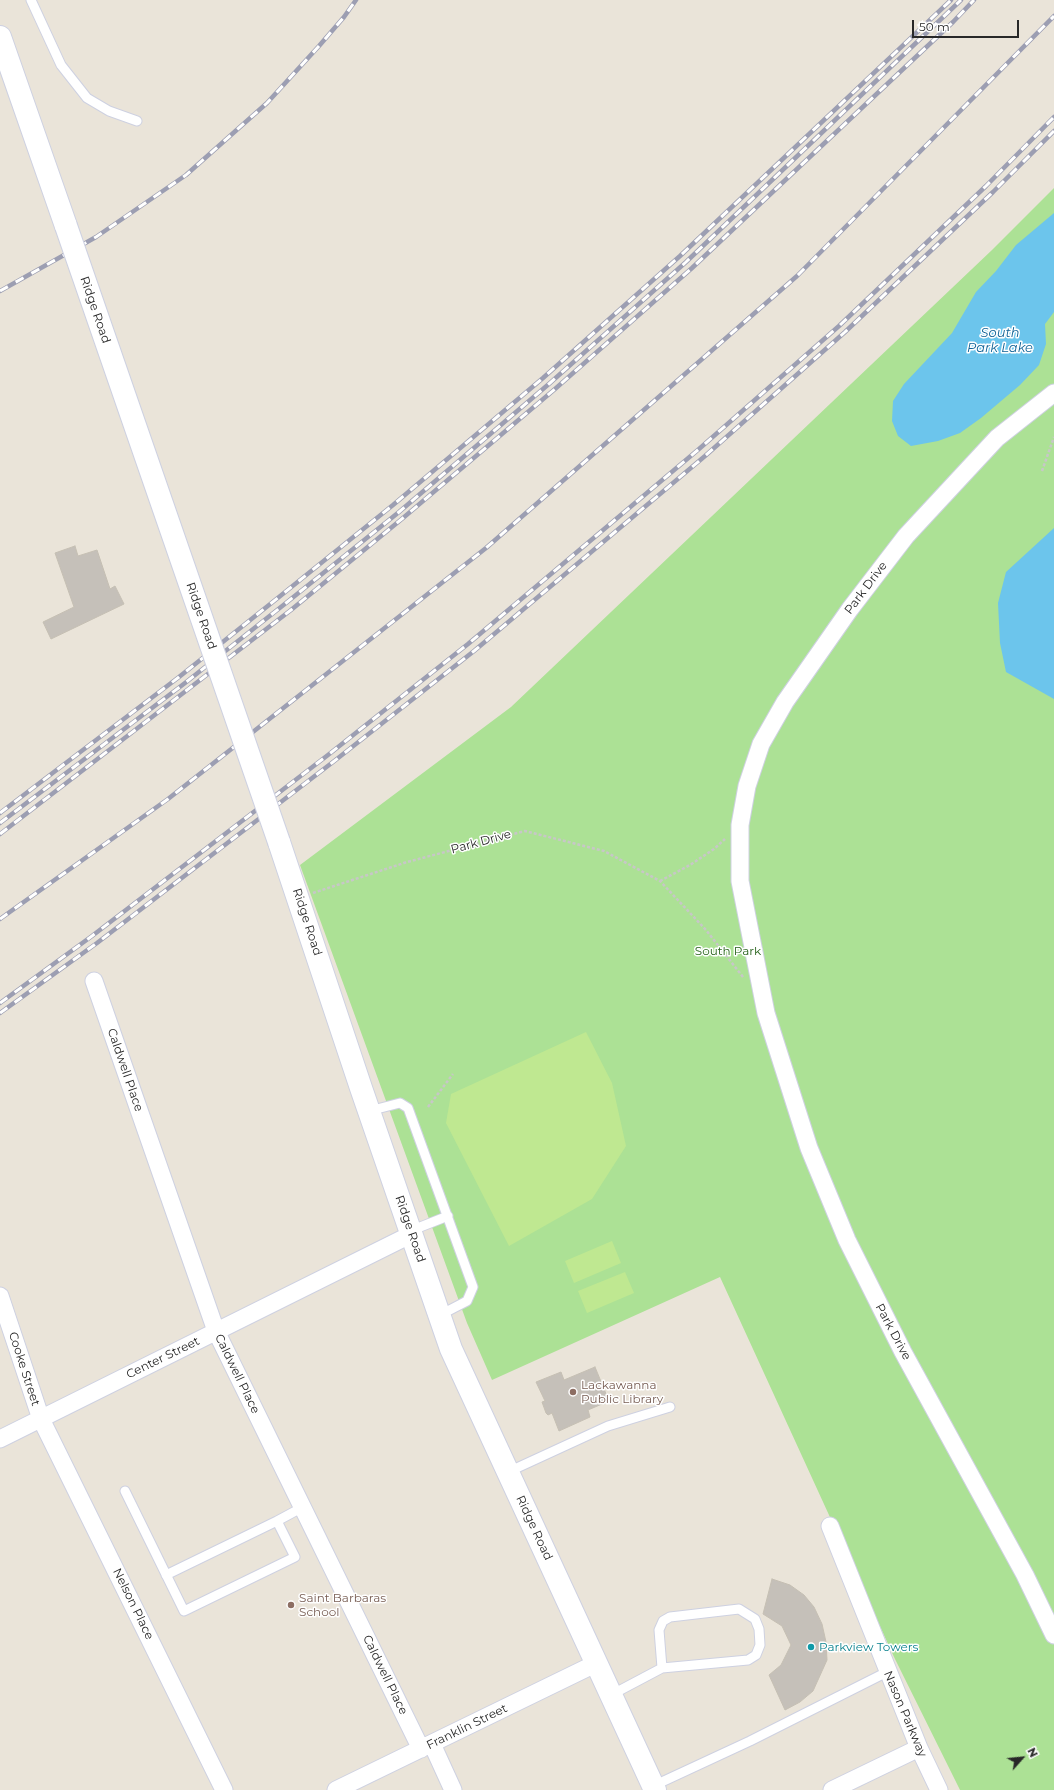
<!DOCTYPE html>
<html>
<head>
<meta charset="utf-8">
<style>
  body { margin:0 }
  #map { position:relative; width:1054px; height:1790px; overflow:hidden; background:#eae4d9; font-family:Montserrat,sans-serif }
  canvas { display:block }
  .north { position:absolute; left:1002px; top:1738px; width:40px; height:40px; -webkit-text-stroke:3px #fff; paint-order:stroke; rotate:63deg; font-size:11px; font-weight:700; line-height:16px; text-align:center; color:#282828 }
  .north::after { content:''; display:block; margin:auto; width:14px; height:18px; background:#282828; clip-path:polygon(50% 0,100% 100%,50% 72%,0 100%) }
  .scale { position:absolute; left:912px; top:20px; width:107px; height:18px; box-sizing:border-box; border:2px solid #282828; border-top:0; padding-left:5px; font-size:12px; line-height:14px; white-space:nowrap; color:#282828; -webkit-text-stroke:3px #fff; paint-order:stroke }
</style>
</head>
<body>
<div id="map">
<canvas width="1054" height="1790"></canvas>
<div class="north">N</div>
<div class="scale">50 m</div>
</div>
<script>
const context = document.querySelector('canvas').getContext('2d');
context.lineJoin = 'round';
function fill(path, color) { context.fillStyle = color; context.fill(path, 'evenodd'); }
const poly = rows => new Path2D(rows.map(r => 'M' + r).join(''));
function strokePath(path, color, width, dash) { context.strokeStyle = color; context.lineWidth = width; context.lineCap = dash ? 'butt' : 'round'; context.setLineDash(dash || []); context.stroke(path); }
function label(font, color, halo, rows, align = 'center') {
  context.font = font + ' Montserrat,sans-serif'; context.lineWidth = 3; context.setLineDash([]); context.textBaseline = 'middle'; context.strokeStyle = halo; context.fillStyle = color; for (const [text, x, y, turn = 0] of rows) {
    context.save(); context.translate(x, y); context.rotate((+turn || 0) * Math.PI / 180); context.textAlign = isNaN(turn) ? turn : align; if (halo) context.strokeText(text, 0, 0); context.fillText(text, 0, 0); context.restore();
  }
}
fill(poly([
  [1054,188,1054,1790,960,1790,894,1657,720,1277,492,1380,467,1323,300,865,511,707,992,250]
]), '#ace195');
fill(poly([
  [586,1032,612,1083,626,1146,592,1199,509,1246,446,1123,451,1094],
  [612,1241,621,1263,574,1283,565,1261],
  [625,1272,634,1293,587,1313,578,1291]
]), '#bfe891');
fill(poly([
  [1054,213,1054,312,1045,324,1046,344,1039,365,1020,385,981,418,960,433,938,441,911,446,898,436,892,421,893,401,904,384,952,333,976,292,996,271,1016,245],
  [1054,528,1054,699,1006,672,1000,643,998,603,1006,572]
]), '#6cc5ec');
const building = poly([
  [75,546,78,556,97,550,110,589,115,586,124,604,51,639,43,622,74,607,55,553,75,546],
  [595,1367,609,1401,588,1410,590,1417,559,1431,552,1413,548,1415,546,1413,542,1402,545,1401,536,1382,561,1372,564,1380,595,1367],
  [772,1579,790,1585,804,1595,814,1607,822,1624,826,1642,827,1660,813,1691,800,1702,785,1710,769,1675,781,1665,791,1645,782,1626,763,1614,772,1579]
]);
fill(building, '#c5c0b9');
strokePath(building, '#c5bfb3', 1);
const lane = poly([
  [31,0,61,65,87,98,109,111,137,121],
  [369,1111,400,1103,408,1108,473,1287,467,1301,440,1315],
  [410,1231,448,1216],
  [508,1472,608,1426,670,1407],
  [125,1491,184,1611,295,1557,277,1521,166,1575],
  [277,1521,303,1507],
  [611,1695,662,1668,748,1660,756,1655,760,1645,759,1629,755,1619,739,1609,670,1617,663,1621,659,1630,662,1668],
  [653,1786,750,1741,887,1672]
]);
const street = poly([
  [1054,393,997,438,906,536,850,609,785,702,761,744,747,786,740,825,740,881,766,1013,809,1148,847,1240,903,1352,1025,1575,1054,1635],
  [94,981,216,1331,421,1749],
  [0,1296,41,1419,224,1790],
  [0,1439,412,1234],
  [830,1526,919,1748,939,1790],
  [432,1744,453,1790],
  [336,1790,597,1663],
  [832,1790,919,1748]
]);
const secondary = poly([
  [0,37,66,226],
  [279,842,361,1088,451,1349,655,1790]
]);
strokePath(lane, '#ced1e1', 11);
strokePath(street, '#ced1e1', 19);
strokePath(secondary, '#ced1e1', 24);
strokePath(poly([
  [1042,471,1054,437],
  [660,881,690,865,714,849,725,839],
  [313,893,407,862,525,831,604,851,660,881,706,930,743,977],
  [428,1107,453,1074]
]), '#c7c7c7', 2.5, [3, 2]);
strokePath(lane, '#fff', 9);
strokePath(street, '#fff', 17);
strokePath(secondary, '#fff', 22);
const rail = poly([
  [0,291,96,237,186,175,267,103,319,46,344,17,356,0],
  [0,813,179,677,279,597,393,505,543,378,680,256,951,0],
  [0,823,185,683,286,603,399,512,550,383,686,262,961,0],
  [0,834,291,610,403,518,555,389,692,268,953,22,974,0],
  [0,919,168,799,486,548,797,276,1054,16],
  [0,1003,92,936,328,755,468,644,699,449,839,326,986,186,1054,117],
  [0,1013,97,943,333,762,474,651,705,456,845,332,993,192,1054,131]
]);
strokePath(rail, '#9c9eb2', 4.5);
strokePath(rail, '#fff', 3, [9]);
const secondaryBridge = poly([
  [66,226,279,842]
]);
strokePath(secondaryBridge, '#ced1e1', 24, []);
strokePath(secondaryBridge, '#fff', 22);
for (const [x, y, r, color] of [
  [573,1392,4,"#8d6e63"],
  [291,1605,4,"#8d6e63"],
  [811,1647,4,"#0f9aa8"]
]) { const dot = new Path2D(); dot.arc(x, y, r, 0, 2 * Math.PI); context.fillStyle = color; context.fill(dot); strokePath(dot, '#fff', 1.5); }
label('12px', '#282828', '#fff', [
  ["Ridge Road",95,310,71],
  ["Park Drive",866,588,-53],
  ["Ridge Road",201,616,71],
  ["Park Drive",481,842,-15],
  ["Ridge Road",307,922,72],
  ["Caldwell Place",125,1070,71],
  ["Ridge Road",410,1229,71],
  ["Park Drive",893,1332,62],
  ["Center Street",163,1358,-26],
  ["Cooke Street",24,1369,72],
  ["Caldwell Place",237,1374,64],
  ["Ridge Road",534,1528,65],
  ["Nelson Place",133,1604,64],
  ["Caldwell Place",385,1675,64],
  ["Nason Parkway",905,1714,67],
  ["Franklin Street",467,1727,-26]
]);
label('12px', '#26621a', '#fff', [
  ["South Park",728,951]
]);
label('12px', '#785e54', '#fff', [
  ["Lackawanna",581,1385],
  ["Public Library",581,1399],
  ["Saint Barbaras",299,1598],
  ["School",299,1612]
], 'left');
label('12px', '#0d838f', '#fff', [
  ["Parkview Towers",819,1647]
], 'left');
label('italic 13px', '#0e6195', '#fff', [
  ["South",1000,333],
  ["Park Lake",1000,348]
]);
</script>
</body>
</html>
